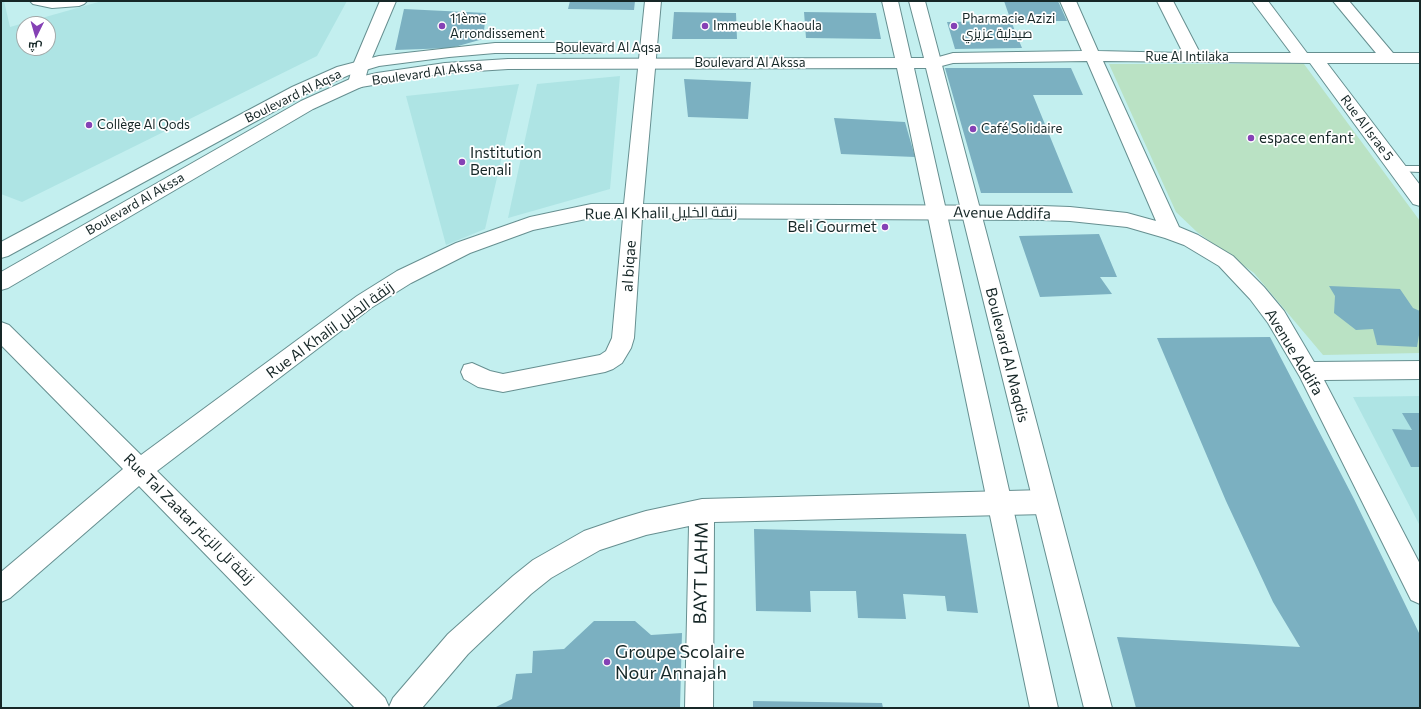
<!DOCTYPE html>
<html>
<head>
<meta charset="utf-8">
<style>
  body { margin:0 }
  #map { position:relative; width:1421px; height:709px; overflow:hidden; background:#c3efef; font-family:Commissioner,Cairo,sans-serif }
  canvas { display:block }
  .frame { position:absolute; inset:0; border:2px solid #162727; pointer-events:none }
  .north { position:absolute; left:16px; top:16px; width:40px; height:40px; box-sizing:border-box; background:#fff; border:1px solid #a2a9a9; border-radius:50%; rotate:185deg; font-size:11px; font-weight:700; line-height:16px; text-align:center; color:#162727 }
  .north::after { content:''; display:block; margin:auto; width:14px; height:18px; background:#8541b5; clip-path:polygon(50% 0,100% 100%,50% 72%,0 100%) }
</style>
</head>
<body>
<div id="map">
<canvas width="1421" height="709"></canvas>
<div class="frame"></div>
<div class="north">ش</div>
</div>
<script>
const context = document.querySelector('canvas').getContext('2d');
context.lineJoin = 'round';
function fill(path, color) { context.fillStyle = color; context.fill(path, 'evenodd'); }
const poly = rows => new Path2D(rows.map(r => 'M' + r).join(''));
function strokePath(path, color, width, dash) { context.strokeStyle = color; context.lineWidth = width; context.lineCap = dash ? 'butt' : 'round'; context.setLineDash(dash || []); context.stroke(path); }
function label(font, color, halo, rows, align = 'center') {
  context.font = font + ' Commissioner,Cairo,sans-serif'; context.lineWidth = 3.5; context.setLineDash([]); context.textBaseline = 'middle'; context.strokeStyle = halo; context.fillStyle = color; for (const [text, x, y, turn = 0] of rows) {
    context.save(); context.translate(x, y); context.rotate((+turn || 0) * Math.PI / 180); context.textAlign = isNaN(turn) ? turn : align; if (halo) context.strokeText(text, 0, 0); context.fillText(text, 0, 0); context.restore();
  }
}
fill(poly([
  [1,1,4,1,10,27,102,1,347,1,317,56,22,202,1,194],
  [24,24,48,24,48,48,24,48],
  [620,76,610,189,508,218,537,84],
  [519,84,485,229,446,245,406,96],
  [1420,396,1420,526,1353,397]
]), '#aee4e4');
fill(poly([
  [1109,64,1304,64,1420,221,1420,353,1323,355,1254,273,1197,232,1176,212]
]), '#bae2c4');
fill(poly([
  [570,1,635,1,634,10,568,9],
  [1004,1,1058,1,1067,21,1011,21],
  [404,9,486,13,483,39,451,48,395,50],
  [674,12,736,13,737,39,672,39],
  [804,12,876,13,881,39,806,38],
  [1011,21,1022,48,955,49,947,22],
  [945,68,1071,68,1083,95,1033,95,1073,193,981,193],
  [684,79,751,82,748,119,688,117],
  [834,118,905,122,915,157,841,154],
  [1099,234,1117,277,1100,277,1112,294,1040,297,1019,236],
  [1329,286,1400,289,1413,308,1420,311,1420,329,1417,347,1377,345,1373,329,1356,330,1334,313,1335,296],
  [1270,337,1354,499,1420,635,1420,708,1136,708,1117,637,1300,647,1273,602,1226,501,1157,338],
  [1402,413,1420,413,1420,467,1411,467,1392,429,1412,430],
  [754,529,966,534,978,613,947,611,945,596,903,594,906,619,858,618,856,591,810,591,811,612,756,611],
  [594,621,635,621,651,635,682,633,680,708,494,708,512,699,516,674,532,673,533,651,564,649],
  [753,701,882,703,883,708,753,708]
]), '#7bb0c1');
const service = poly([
  [1398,166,1420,166,1420,172,1394,171,1393,169,1398,166]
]);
const minor = poly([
  [30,1,87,1,84,4,79,6,52,8,33,4,30,1],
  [380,1,396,1,369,65,364,83,362,87,356,88,350,87,348,83,353,65,380,1],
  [645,1,661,1,643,204,1042,206,1070,207,1127,213,1156,221,1087,61,953,63,934,68,928,66,926,63,928,60,953,53,1082,51,1060,1,1076,1,1098,51,1183,53,1157,1,1173,1,1200,53,1291,53,1252,1,1268,1,1307,53,1376,53,1333,1,1349,1,1393,53,1420,53,1420,63,1327,63,1420,185,1420,206,1413,204,1310,63,1103,61,1179,227,1198,235,1233,256,1264,287,1284,311,1314,362,1420,361,1420,379,1324,380,1420,564,1420,604,1411,600,1300,377,1268,323,1250,299,1219,266,1184,245,1165,238,1127,227,1070,221,1042,220,642,218,634,338,631,348,622,363,613,369,605,372,503,392,478,387,464,379,461,372,464,365,472,363,490,371,503,374,600,355,606,351,612,338,623,218,591,218,533,230,470,253,411,283,371,308,157,471,385,698,389,707,393,698,448,634,513,576,533,560,584,531,619,519,646,511,702,499,1045,490,1054,494,1057,502,1054,510,1045,514,714,522,713,708,685,708,689,526,646,535,600,550,551,578,531,594,468,654,422,708,355,708,139,486,10,598,1,602,1,572,123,469,1,345,1,322,9,325,141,455,357,296,397,271,456,243,530,217,591,204,624,204,645,1]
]);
const tertiary = poly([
  [882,1,898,1,911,58,924,58,909,1,925,1,1112,708,1084,708,926,68,914,68,1058,708,1030,708,897,68,508,69,445,73,361,87,313,109,8,288,1,290,1,272,301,101,350,79,377,73,445,63,508,59,895,58,882,1],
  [495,43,600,43,606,45,608,48,606,51,600,53,495,53,449,57,379,66,349,75,304,95,8,256,1,258,1,242,292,87,337,67,379,56,495,43]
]);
strokePath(service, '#668f90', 2);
strokePath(minor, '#668f90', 2);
strokePath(tertiary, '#668f90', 2);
fill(service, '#fff');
fill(minor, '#fff');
fill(tertiary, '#fff');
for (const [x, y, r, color] of [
  [442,26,4,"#8541b5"],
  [705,26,4,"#8541b5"],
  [954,26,4,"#8541b5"],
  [89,125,4,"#8541b5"],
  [973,129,4,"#8541b5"],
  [1251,138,4,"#8541b5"],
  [462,162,4,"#8541b5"],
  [885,227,4,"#8541b5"],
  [607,662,4,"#8541b5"]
]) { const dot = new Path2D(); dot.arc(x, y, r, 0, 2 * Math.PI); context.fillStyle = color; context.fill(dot); strokePath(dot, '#fff', 1.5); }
label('13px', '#162727', '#fff', [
  ["11ème",450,19],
  ["Arrondissement",450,34],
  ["Pharmacie Azizi",962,19],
  ["صيدلية عزيزي",962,34],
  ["Immeuble Khaoula",713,26],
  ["Collège Al Qods",97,125],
  ["Café Solidaire",981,129]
], 'left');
label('13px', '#162727', '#fff', [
  ["Boulevard Al Aqsa",608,48],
  ["Rue Al Intilaka",1187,57],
  ["Boulevard Al Akssa",750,63],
  ["Boulevard Al Akssa",427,73,-8],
  ["Boulevard Al Aqsa",293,96,-26],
  ["Rue Al Israe 5",1367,128,53],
  ["Boulevard Al Akssa",135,204,-30]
]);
label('15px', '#162727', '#fff', [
  ["espace enfant",1259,138],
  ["Institution",470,153],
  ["Benali",470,170],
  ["Beli Gourmet",877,227,"right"]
], 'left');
label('15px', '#162727', '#fff', [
  ["Rue Al Khalil زنقة الخليل",661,213,-1],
  ["Avenue Addifa",1002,213,1],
  ["al biqae",629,266,-86],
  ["Rue Al Khalil زنقة الخليل",330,330,-36],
  ["Avenue Addifa",1294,352,59],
  ["Boulevard Al Maqdis",1007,355,76],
  ["Rue Tal Zaatar زنقة تل الزعتر",189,519,45]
]);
label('18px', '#162727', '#fff', [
  ["BAYT LAHM",701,573,-89]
]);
label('18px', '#162727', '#fff', [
  ["Groupe Scolaire",615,652],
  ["Nour Annajah",615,673]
], 'left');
</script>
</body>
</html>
